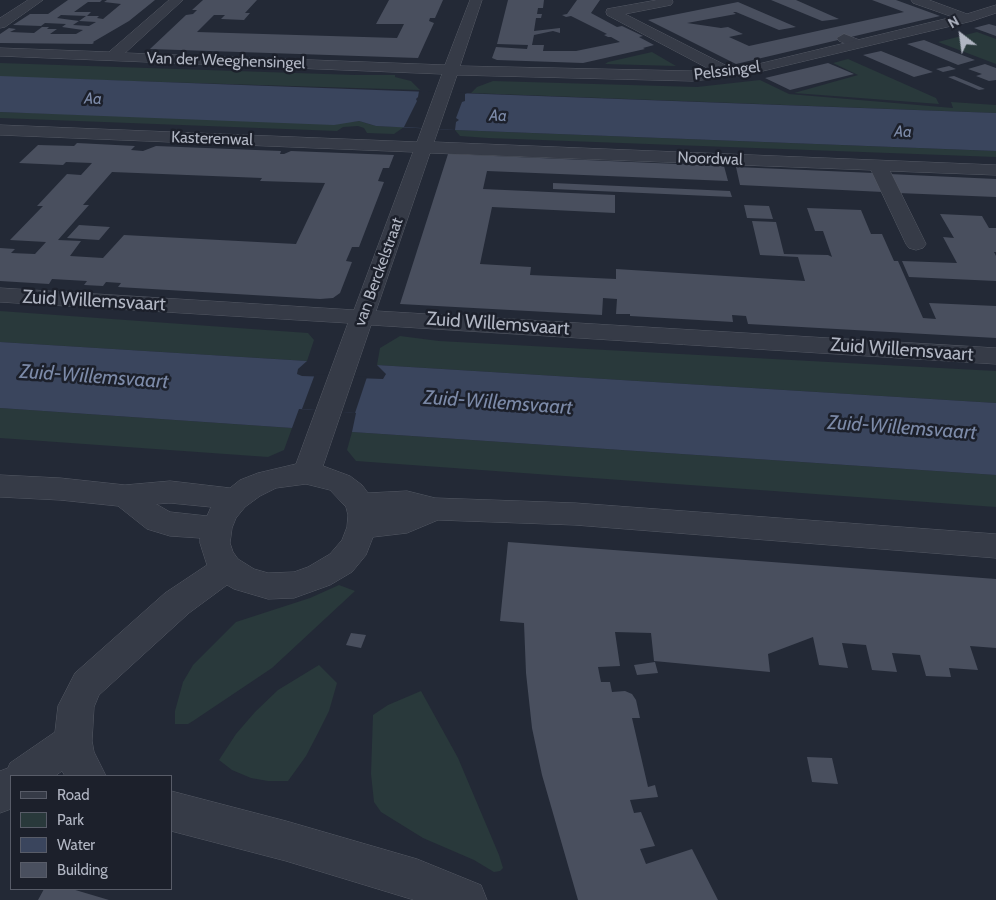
<!DOCTYPE html>
<html>
<head>
<meta charset="utf-8">
<style>
  body { margin:0 }
  #map { position:relative; width:996px; height:900px; overflow:hidden; background:#232936; font-family:Cabin,sans-serif }
  canvas { display:block }
  .legend { position:absolute; left:10px; top:775px; width:162px; height:115px; box-sizing:border-box; background:#1c202b; border:1px solid #585c68; margin:0; padding:6px 9px; list-style:none; font-size:15px; color:#b1b6c3 }
  .legend li { display:flex; align-items:center; gap:10px; height:25px }
  .legend b { width:25px; border:1px solid #585c68 }
  .north { position:absolute; left:936px; top:10px; width:50px; height:50px; -webkit-text-stroke:4px #1c202b; paint-order:stroke; rotate:330deg; font-size:14px; font-weight:700; line-height:20px; text-align:center; color:#b1b6c3 }
  .north::after { content:''; display:block; margin:auto; width:18px; height:22px; background:#b1b6c3; clip-path:polygon(50% 0,100% 100%,50% 72%,0 100%) }
</style>
</head>
<body>
<div id="map">
<canvas width="996" height="900"></canvas>
<ul class="legend">
<li><b style="height:6px;background:#363b47"></b>Road</li>
<li><b style="height:14px;background:#29393b"></b>Park</li>
<li><b style="height:14px;background:#3a455d"></b>Water</li>
<li><b style="height:14px;background:#494f5e"></b>Building</li>
</ul>
<div class="north">N</div>
</div>
<script>
const context = document.querySelector('canvas').getContext('2d');
context.lineJoin = 'round';
function fill(path, color) { context.fillStyle = color; context.fill(path, 'evenodd'); }
const poly = rows => new Path2D(rows.map(r => 'M' + r).join(''));
function strokePath(path, color, width, dash) { context.strokeStyle = color; context.lineWidth = width; context.lineCap = dash ? 'butt' : 'round'; context.setLineDash(dash || []); context.stroke(path); }
function label(font, color, halo, rows, align = 'center') {
  context.font = font + ' Cabin,sans-serif'; context.lineWidth = 5; context.setLineDash([]); context.textBaseline = 'middle'; context.strokeStyle = halo; context.fillStyle = color; for (const [text, x, y, turn = 0] of rows) {
    context.save(); context.translate(x, y); context.rotate((+turn || 0) * Math.PI / 180); context.textAlign = isNaN(turn) ? turn : align; if (halo) context.strokeText(text, 0, 0); context.fillText(text, 0, 0); context.restore();
  }
}
fill(poly([
  [977,32,996,39,996,64,938,42],
  [652,52,676,66,605,64,608,62],
  [848,59,936,98,939,104,794,93,858,75,833,63],
  [0,63,355,75,395,75,395,77,411,81,420,90,0,77],
  [760,80,789,94,953,108,951,102,996,105,996,113,471,93,477,87,493,81,697,87],
  [0,112,341,122,359,121,376,126,404,127,394,134,367,133,364,128,358,126,343,127,337,131,0,118],
  [455,130,996,151,996,157,488,138,460,136],
  [0,311,308,333,314,340,307,361,0,342],
  [400,336,439,341,996,371,996,403,377,365,380,348],
  [0,408,292,428,284,450,268,457,0,438],
  [352,432,996,475,996,507,356,461,347,450],
  [339,585,355,591,272,668,193,721,188,724,175,724,175,711,183,682,193,665,236,622,310,598],
  [319,665,337,683,329,711,318,733,306,756,288,781,268,781,251,778,232,770,219,760,236,734,255,712,278,690],
  [421,691,458,758,499,855,503,868,500,871,494,872,474,860,423,838,381,812,374,802,371,774,373,715,388,705]
]), '#29393b');
fill(poly([
  [0,76,996,113,996,151,455,130,376,126,359,121,334,125,0,112],
  [0,342,307,361,298,369,297,374,302,376,383,379,386,374,377,365,996,403,996,475,352,432,356,413,329,411,299,409,292,428,0,408]
]), '#3a455d');
fill(poly([
  [419,91,467,93,465,94,465,101,462,102,456,118,459,120,456,122,455,130,404,127,417,101,416,99,418,97],
  [315,374,367,377,355,413,302,409]
]), '#232936');
fill(poly([
  [68,0,102,0,100,2,88,2,74,12,91,12,87,16,61,15,57,18,79,21,73,25,89,26,96,22,79,21,86,16,99,16,97,18,103,19,121,4,104,2,107,0,155,0,129,21,93,42,94,43,92,44,0,43,0,34,9,28,16,29,10,32,34,33,42,27,49,27,47,29,57,29,50,34,76,34,83,30,62,27,66,24,45,23,41,26,13,25,30,14,48,14],
  [203,0,257,0,245,13,250,13,244,20,221,19,225,15,214,15,197,32,397,38,404,24,376,24,389,0,443,0,435,18,430,18,429,21,434,23,418,58,150,49,186,15,193,14,197,10,192,10],
  [508,0,544,0,543,8,538,8,537,14,542,14,541,18,536,18,534,31,560,28,560,33,553,31,534,35,532,45,544,45,543,51,576,51,620,42,611,37,608,37,604,35,607,34,571,16,566,17,562,15,567,14,577,0,600,0,591,13,617,27,622,26,643,36,639,37,654,45,643,48,645,49,583,63,497,60,492,58,496,47,527,49,528,45,497,44],
  [771,0,796,0,839,19,822,21],
  [872,0,896,0,940,16,736,64,648,20,738,2,796,27,779,30,736,12,733,12,736,14,687,23,721,28,728,27,743,34,729,37,749,46,904,12],
  [989,24,996,26,996,36,974,28],
  [924,40,949,50,975,60,958,65,907,44],
  [881,51,906,61,933,72,914,77,863,55],
  [828,63,854,74,790,90,765,78],
  [985,64,996,68,996,80,989,81,976,76,982,74,968,69],
  [949,66,956,69,943,72,936,69],
  [954,76,971,83,985,89,979,90,948,77],
  [77,143,135,146,131,150,143,151,156,146,281,151,280,154,284,154,291,151,394,155,389,168,383,168,378,181,384,182,359,247,352,247,346,261,352,262,340,293,333,298,320,299,118,287,121,283,106,282,103,286,84,285,87,281,52,279,49,284,0,281,0,248,15,249,11,253,35,254,46,242,10,240,43,206,37,206,67,174,81,175,92,163,66,162,63,165,19,163,38,145,74,146],
  [112,172,262,178,260,181,325,183,296,244,124,235,103,258,70,256,81,241,58,240,89,205,83,205],
  [448,154,724,166,728,181,487,171,483,189,615,195,615,213,492,207,480,264,531,267,530,275,616,279,616,269,805,281,798,257,760,255,752,221,776,222,784,254,828,255,832,257,823,231,815,231,807,208,861,210,871,234,882,234,894,261,898,261,923,318,936,319,929,303,996,306,996,338,748,324,746,316,732,315,733,322,630,316,630,314,616,314,617,299,603,298,602,315,400,304],
  [736,167,874,173,883,192,740,185],
  [889,174,996,179,996,197,898,193],
  [553,183,730,191,732,197,553,189],
  [744,205,769,206,773,219,747,218],
  [940,214,982,216,989,228,996,228,996,252,994,252,996,256,996,281,909,277,902,261,957,263,943,237,954,238],
  [79,225,110,227,99,240,67,238],
  [508,542,996,579,996,648,970,646,978,670,949,668,951,677,926,676,920,655,892,653,897,672,872,670,866,645,842,643,848,668,819,665,813,637,768,654,770,672,654,661,651,633,615,632,620,666,598,667,601,682,610,682,612,692,625,691,632,694,636,700,640,718,632,718,648,787,655,785,658,797,630,800,634,813,641,812,655,846,640,849,646,864,692,849,718,900,578,900,542,775,532,728,526,673,524,623,500,621],
  [351,633,366,635,361,648,346,645],
  [655,662,658,673,637,675,634,665],
  [807,757,832,758,838,784,812,782],
  [44,889,72,889,109,900,38,900]
]), '#494f5e');
const pedestrian = poly([
  [844,34,862,41,864,44,857,48,839,41,837,38,844,34]
]);
const minor = poly([
  [28,0,43,0,5,27,0,28,0,18,28,0],
  [169,0,183,0,125,53,445,65,470,0,482,0,460,66,692,71,711,70,607,15,606,12,607,9,657,0,672,0,673,2,671,5,625,14,731,68,746,67,953,17,913,3,911,0,929,0,967,14,996,5,996,13,972,21,746,75,692,81,457,75,434,142,996,165,996,175,890,171,926,244,923,248,916,250,909,248,906,244,871,170,430,153,376,311,996,348,996,364,371,325,323,466,350,476,362,485,368,493,407,491,435,498,575,503,996,534,996,558,575,525,438,520,407,533,373,537,366,555,352,572,330,585,294,598,268,599,234,589,227,585,189,613,99,695,94,707,92,741,94,752,106,776,65,776,62,771,55,776,11,776,11,809,0,813,0,771,8,768,10,763,55,732,58,706,75,673,165,593,207,565,200,543,200,538,170,536,147,529,118,506,60,500,0,497,0,475,60,478,125,485,170,481,230,488,240,480,258,473,296,464,348,323,0,302,0,288,354,310,413,152,0,135,0,125,417,142,442,74,0,56,0,48,109,52,169,0],
  [306,484,330,490,346,507,348,515,347,527,342,540,330,554,308,567,294,572,268,573,254,569,238,559,233,552,230,543,232,528,236,518,245,507,260,496,276,488,306,484],
  [170,503,211,507,207,516,170,512,156,504,170,503],
  [171,791,286,821,417,859,481,885,487,900,414,900,286,861,171,831,171,791]
]);
strokePath(pedestrian, '#545964', 1);
strokePath(minor, '#545964', 1);
fill(pedestrian, '#363b47');
fill(minor, '#363b47');
label('16px', '#b1b6c3', '#1c202b', [
  ["Van der Weeghensingel",226,61,2],
  ["Pelssingel",727,71,-7],
  ["Kasterenwal",212,139,2],
  ["Noordwal",710,159,2],
  ["van Berckelstraat",379,272,-70]
]);
label('italic 16px', '#7c8aa8', '#1c202b', [
  ["Aa",93,99,2],
  ["Aa",498,116,2],
  ["Aa",903,132,2]
]);
label('19px', '#b1b6c3', '#1c202b', [
  ["Zuid Willemsvaart",94,301,3],
  ["Zuid Willemsvaart",498,324,4],
  ["Zuid Willemsvaart",902,350,4]
]);
label('italic 20px', '#7c8aa8', '#1c202b', [
  ["Zuid-Willemsvaart",94,377,4],
  ["Zuid-Willemsvaart",498,403,4],
  ["Zuid-Willemsvaart",902,428,4]
]);
</script>
</body>
</html>
